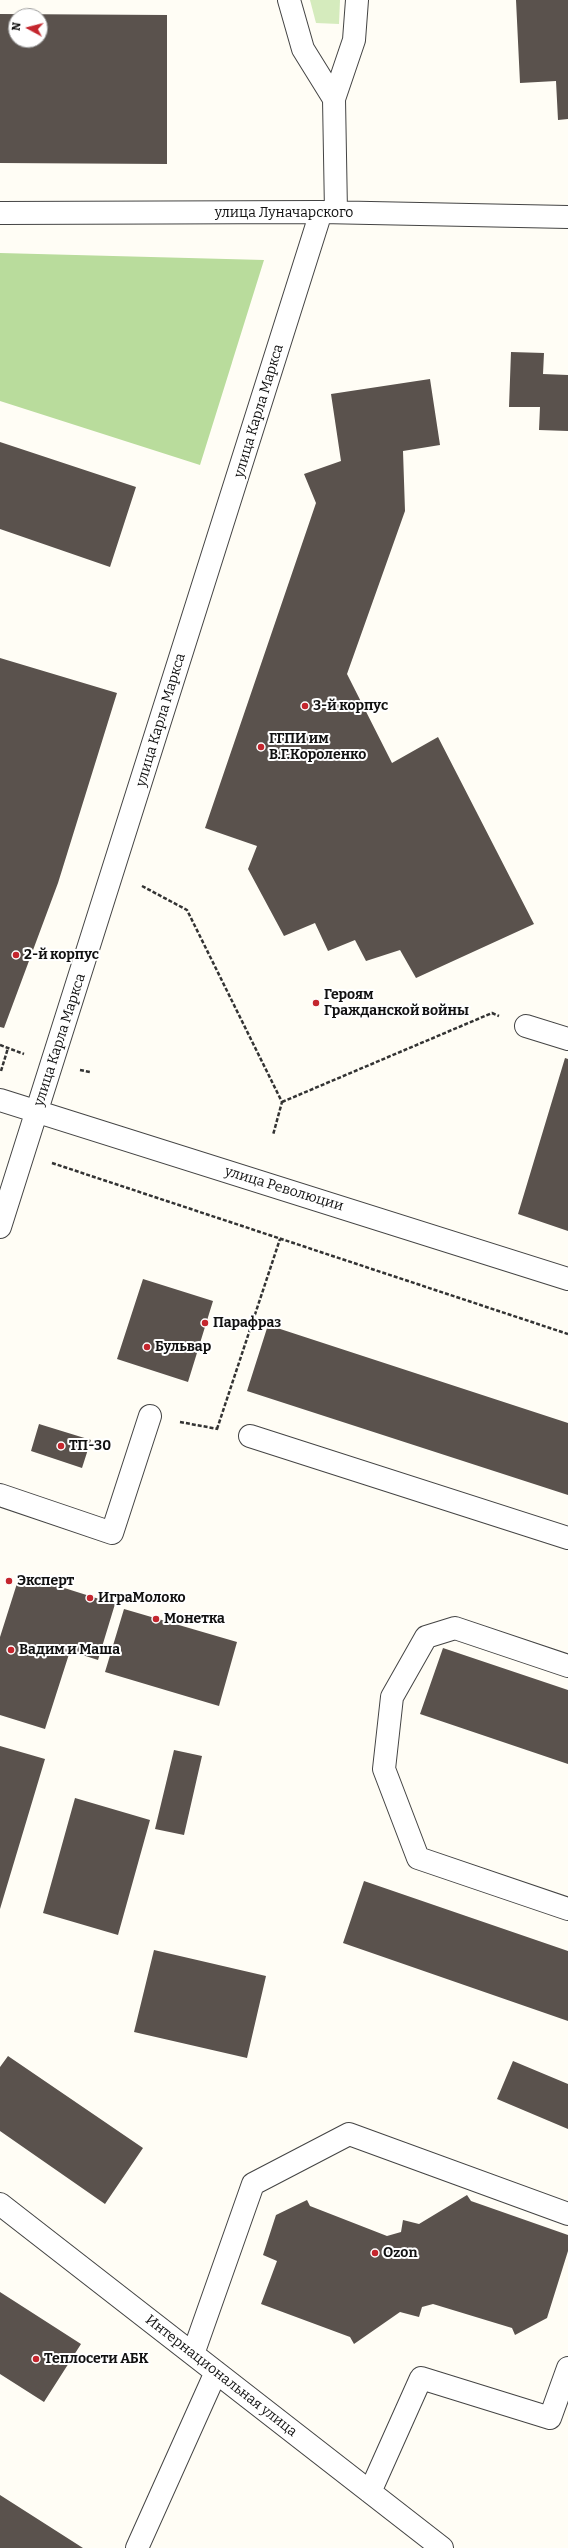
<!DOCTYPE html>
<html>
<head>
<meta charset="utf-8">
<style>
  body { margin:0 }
  #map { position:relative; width:568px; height:2548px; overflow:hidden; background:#fffdf5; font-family:Bitter,serif }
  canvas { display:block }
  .north { position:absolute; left:8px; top:8px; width:40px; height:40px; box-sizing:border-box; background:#fff; border:1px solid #a0a0a0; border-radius:50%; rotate:277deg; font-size:11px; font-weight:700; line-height:16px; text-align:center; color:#111 }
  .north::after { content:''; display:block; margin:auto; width:14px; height:18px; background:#c4262e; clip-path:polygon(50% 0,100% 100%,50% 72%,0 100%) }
</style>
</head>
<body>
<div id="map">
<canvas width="568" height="2548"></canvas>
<div class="north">N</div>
</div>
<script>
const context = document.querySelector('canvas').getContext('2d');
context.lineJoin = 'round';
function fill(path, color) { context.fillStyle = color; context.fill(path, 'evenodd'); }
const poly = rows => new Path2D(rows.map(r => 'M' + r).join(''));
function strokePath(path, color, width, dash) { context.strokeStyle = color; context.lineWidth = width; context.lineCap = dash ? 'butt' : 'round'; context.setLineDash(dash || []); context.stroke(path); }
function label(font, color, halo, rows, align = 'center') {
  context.font = font + ' Bitter,serif'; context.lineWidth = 4; context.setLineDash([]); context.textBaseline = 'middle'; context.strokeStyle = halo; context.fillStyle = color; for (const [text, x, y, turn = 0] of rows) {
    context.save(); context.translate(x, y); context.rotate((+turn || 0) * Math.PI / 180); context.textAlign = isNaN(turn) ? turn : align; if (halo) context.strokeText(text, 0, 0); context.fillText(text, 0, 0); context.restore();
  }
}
fill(poly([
  [310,0,340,0,339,24,316,23]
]), '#d5ebbd');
fill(poly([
  [0,253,264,260,200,465,0,401]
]), '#b9dc9c');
fill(poly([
  [516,0,568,0,568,119,558,120,556,81,520,83],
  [0,14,167,15,167,164,0,163],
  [16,16,40,16,40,40,16,40],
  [511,352,544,353,543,374,568,375,568,431,539,430,540,407,509,407],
  [430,379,440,445,403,451,405,511,347,674,392,763,438,737,534,924,416,978,400,950,366,961,355,940,328,951,315,923,284,936,248,869,257,846,205,828,316,503,304,474,341,461,331,394],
  [0,442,136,487,110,567,0,529],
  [0,658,117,693,58,883,4,1028,0,1027],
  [565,1058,568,1059,568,1231,518,1214],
  [143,1279,213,1301,188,1382,117,1359],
  [268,1325,568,1423,568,1495,247,1391],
  [39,1424,91,1440,82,1468,31,1451],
  [20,1574,115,1604,98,1660,70,1651,45,1729,0,1715,0,1637],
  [124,1609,237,1642,219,1706,105,1672],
  [443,1648,568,1690,568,1764,420,1714],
  [0,1746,45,1759,0,1909],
  [174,1750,202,1756,184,1835,155,1829],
  [75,1798,150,1820,118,1935,43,1913],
  [364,1881,568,1951,568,2021,343,1943],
  [154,1950,266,1976,247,2058,134,2032],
  [8,2056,143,2148,105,2204,0,2131,0,2067],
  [513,2061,568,2084,568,2129,497,2099],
  [467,2195,471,2201,568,2235,568,2251,547,2318,515,2335,512,2328,433,2304,422,2307,419,2317,400,2312,354,2344,350,2337,261,2304,277,2261,263,2255,276,2215,307,2200,310,2206,387,2236,401,2232,403,2220,419,2224],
  [0,2292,81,2344,44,2402,0,2374],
  [0,2495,83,2548,0,2548]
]), '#5a524d');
const minor = poly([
  [289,0,303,49,334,99],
  [336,212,334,99,354,40,357,0],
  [0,213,321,212,568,217],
  [526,1026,568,1039],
  [0,1100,568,1279],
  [0,1227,321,212],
  [250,1436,568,1538],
  [0,1495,112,1533,150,1416],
  [568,1666,455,1628,426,1637,392,1697,384,1769,418,1858,568,1909],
  [0,2204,442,2548],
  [193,2354,253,2184,349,2134,568,2214],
  [370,2492,421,2378,550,2418,568,2368],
  [137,2548,216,2372]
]);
strokePath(minor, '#444', 24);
strokePath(poly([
  [142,886,187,910,282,1102,273,1135],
  [0,1045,24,1054],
  [80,1070,90,1072],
  [1,1071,8,1048],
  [282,1102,492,1013,499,1016],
  [52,1163,568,1334],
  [180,1422,218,1429],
  [217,1429,280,1239]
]), '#333', 2.5, [4, 2]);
strokePath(minor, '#fff', 22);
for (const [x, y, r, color] of [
  [305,706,4,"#c4262e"],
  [261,747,4,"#c4262e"],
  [16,955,4,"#c4262e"],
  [316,1003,4,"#c4262e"],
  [205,1323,4,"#c4262e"],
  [147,1347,4,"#c4262e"],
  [61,1446,4,"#c4262e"],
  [9,1581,4,"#c4262e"],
  [90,1598,4,"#c4262e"],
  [156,1619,4,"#c4262e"],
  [11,1650,4,"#c4262e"],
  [375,2253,4,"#c4262e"],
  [36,2359,4,"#c4262e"]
]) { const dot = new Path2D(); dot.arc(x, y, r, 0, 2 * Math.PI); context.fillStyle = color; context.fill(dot); strokePath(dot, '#fff', 1.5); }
label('14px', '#111', '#fff', [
  ["улица Луначарского",284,213],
  ["улица Карла Маркса",259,411,-73],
  ["улица Карла Маркса",161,720,-73],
  ["улица Карла Маркса",60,1040,-72],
  ["улица Революции",284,1189,17],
  ["Интернациональная улица",221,2376,38]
]);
label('bold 14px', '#111', '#fff', [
  ["3-й корпус",313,706],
  ["ГГПИ им",269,739],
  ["В.Г.Короленко",269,755],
  ["2-й корпус",24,955],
  ["Героям",324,995],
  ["Гражданской войны",324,1011],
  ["Парафраз",213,1323],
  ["Бульвар",155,1347],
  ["ТП-30",69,1446],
  ["Эксперт",17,1581],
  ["ИграМолоко",98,1598],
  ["Монетка",164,1619],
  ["Вадим и Маша",19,1650],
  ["Ozon",383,2253],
  ["Теплосети АБК",44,2359]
], 'left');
</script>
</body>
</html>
